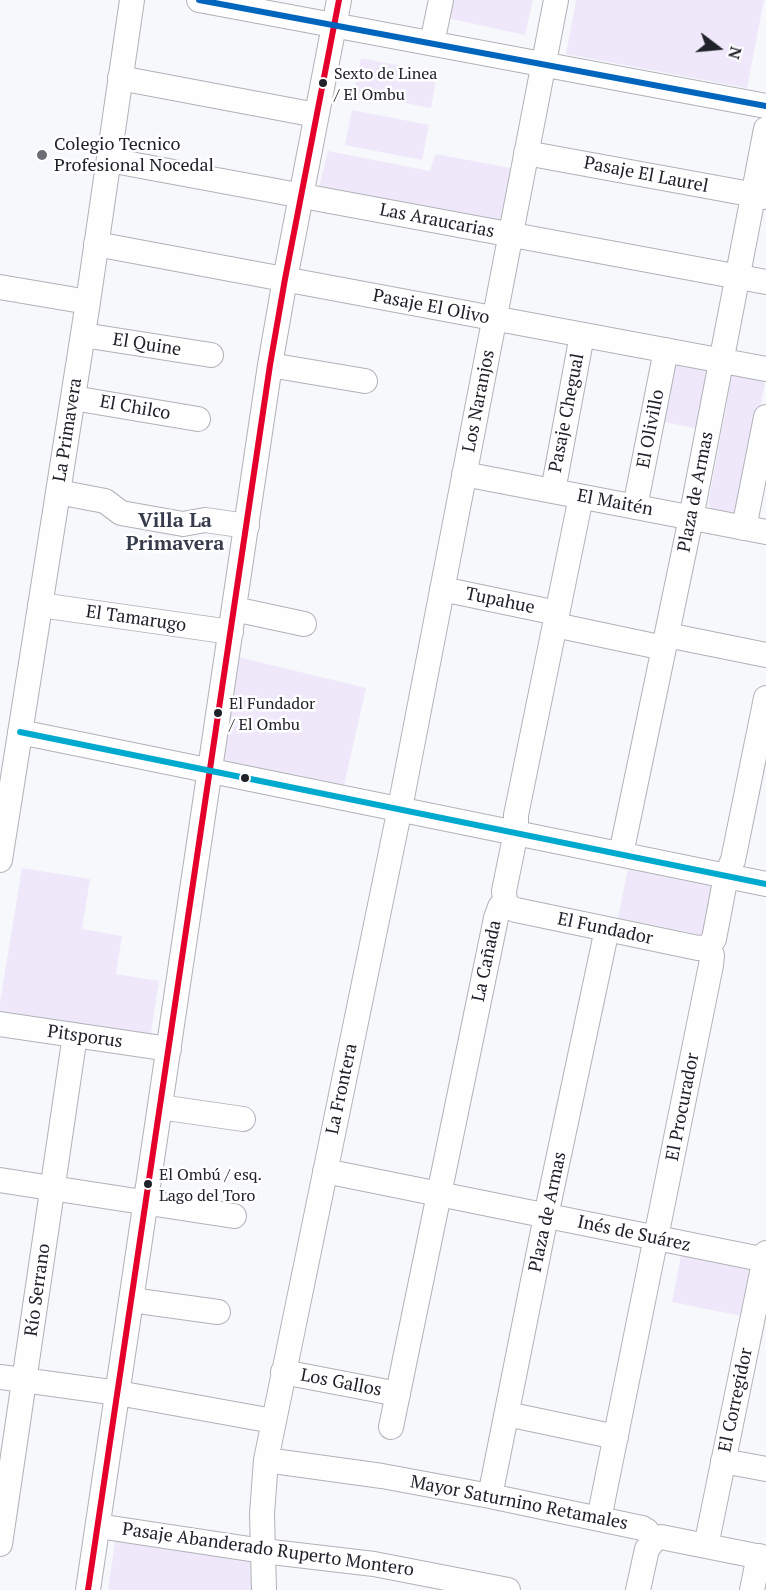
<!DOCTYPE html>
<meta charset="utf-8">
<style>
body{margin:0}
#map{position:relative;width:766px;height:1590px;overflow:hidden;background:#f6f8fc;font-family:"PT Serif",serif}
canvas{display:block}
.north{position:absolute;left:688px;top:18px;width:60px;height:60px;-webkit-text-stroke:4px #fff;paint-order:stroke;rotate:106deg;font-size:16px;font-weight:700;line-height:24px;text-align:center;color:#20222a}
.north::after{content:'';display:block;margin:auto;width:21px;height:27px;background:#20222a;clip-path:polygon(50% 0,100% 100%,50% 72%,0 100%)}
</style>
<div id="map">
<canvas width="766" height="1590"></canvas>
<div class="north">N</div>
</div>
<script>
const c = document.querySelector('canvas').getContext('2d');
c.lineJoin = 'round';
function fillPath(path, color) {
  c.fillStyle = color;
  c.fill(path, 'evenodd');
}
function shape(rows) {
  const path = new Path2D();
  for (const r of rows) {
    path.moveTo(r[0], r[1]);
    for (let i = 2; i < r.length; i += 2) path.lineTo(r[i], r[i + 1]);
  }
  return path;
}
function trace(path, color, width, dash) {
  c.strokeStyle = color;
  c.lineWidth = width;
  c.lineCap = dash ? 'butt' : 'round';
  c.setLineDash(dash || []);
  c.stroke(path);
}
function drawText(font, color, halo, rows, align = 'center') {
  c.font = font + ' "PT Serif",serif';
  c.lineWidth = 5;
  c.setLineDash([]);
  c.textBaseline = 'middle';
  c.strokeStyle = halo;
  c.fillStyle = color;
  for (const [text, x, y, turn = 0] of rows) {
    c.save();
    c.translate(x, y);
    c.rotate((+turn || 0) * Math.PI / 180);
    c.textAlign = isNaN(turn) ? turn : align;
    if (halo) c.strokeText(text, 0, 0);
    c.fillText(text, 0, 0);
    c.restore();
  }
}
fillPath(shape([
 [451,0,533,0,525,35,447,18],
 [576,0,764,0,747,88,566,54],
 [361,58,437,73,431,108,354,93],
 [352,110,429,125,422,160,345,145],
 [328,151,430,171,435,154,511,168,502,221,319,187],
 [673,358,704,364,709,372,698,429,660,421],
 [733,369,766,376,741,515,712,510,708,504],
 [234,656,366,688,343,790,218,764],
 [22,868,90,879,82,929,122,936,116,974,159,981,150,1039,0,1014,0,1002],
 [628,869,717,887,707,936,618,918],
 [681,1255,750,1270,741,1316,672,1302],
 [116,1535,256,1557,255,1590,108,1590]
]), '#efe8fa');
const minor = shape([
 [199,0,766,106],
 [432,43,441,0],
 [120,78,316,115],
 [526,153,766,197],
 [109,160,766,282],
 [96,244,766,369],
 [0,287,88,302],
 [83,335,211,355],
 [270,365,365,381],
 [73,398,198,419],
 [464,474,766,532],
 [553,491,582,335],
 [58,492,105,501,121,513,183,524,205,520,247,526],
 [635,507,666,350],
 [744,528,766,417],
 [442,589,557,613],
 [40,605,231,632],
 [234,609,304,624],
 [555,625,664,648],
 [667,635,766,655],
 [20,732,766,884],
 [621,854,691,518,766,129],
 [0,860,88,302,132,0],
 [505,902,504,891,516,832,516,815,581,497],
 [505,902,511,908,516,910,698,948,708,947],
 [708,947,714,939,726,876,733,860,766,698],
 [0,1024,169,1049],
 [160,1107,243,1119],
 [325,1171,766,1260],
 [0,1180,234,1216],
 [131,1300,218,1312],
 [283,1372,398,1394],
 [0,1377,118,1393,273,1421],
 [507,1414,616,1437],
 [391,1427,496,918,500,907,505,902],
 [266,1460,382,1476,490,1496,642,1528,647,1531,654,1540],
 [723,1461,766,1469],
 [490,1496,546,1216,607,929],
 [599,1519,711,965,712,955,708,947],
 [98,1526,263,1551,374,1564,508,1590],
 [654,1540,661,1537,766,1558],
 [0,1544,75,1035],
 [706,1546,766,1253],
 [88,1590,270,365,285,279,339,0],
 [264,1590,262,1514,266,1460,400,808,556,0],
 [638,1590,647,1549,654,1540],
 [752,1590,759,1556]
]);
trace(minor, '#b0b2b7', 26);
trace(minor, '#fefeff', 24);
trace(shape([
 [88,1590,270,365,285,279,339,0]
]), '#e4002b', 6);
trace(shape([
 [20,732,766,884]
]), '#00a9ce', 6);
trace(shape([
 [199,0,766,106]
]), '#0065bd', 6);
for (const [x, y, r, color] of [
 [323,83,5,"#20222a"],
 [42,155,6,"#6b6d74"],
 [218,713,5,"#20222a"],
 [245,778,5,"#20222a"],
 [148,1184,5,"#20222a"]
]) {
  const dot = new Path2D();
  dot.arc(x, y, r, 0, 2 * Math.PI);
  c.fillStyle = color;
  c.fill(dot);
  trace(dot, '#fff', 2);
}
drawText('16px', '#20222a', '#fff', [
 ["Sexto de Linea",334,74],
 ["/ El Ombu",334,95],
 ["El Fundador",229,704],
 ["/ El Ombu",229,725],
 ["El Ombú / esq.",159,1175],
 ["Lago del Toro",159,1196]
], 'left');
drawText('18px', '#20222a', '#fff', [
 ["Colegio Tecnico",54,145],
 ["Profesional Nocedal",54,166]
], 'left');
drawText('18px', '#20222a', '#fff', [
 ["Pasaje El Laurel",646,175,11],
 ["Las Araucarias",437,221,11],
 ["Pasaje El Olivo",431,307,11],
 ["El Quine",147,345,9],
 ["Los Naranjos",479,401,-79],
 ["El Chilco",135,408,10],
 ["Pasaje Chegual",567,413,-79],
 ["El Olivillo",651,429,-79],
 ["La Primavera",68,430,-81],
 ["Plaza de Armas",696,492,-79],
 ["El Maitén",615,503,11],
 ["Tupahue",500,601,12],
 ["El Tamarugo",136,619,8],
 ["El Fundador",605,929,12],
 ["La Cañada",487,961,-78],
 ["Pitsporus",85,1037,8],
 ["La Frontera",342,1089,-78],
 ["El Procurador",683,1107,-79],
 ["Plaza de Armas",548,1212,-78],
 ["Inés de Suárez",634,1234,12],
 ["Río Serrano",38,1290,-82],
 ["Los Gallos",341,1383,11],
 ["El Corregidor",736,1400,-78],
 ["Mayor Saturnino Retamales",519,1503,11],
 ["Pasaje Abanderado Ruperto Montero",268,1550,8]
]);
drawText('bold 20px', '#363c4c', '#fff', [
 ["Villa La",175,521],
 ["Primavera",175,544]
]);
</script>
